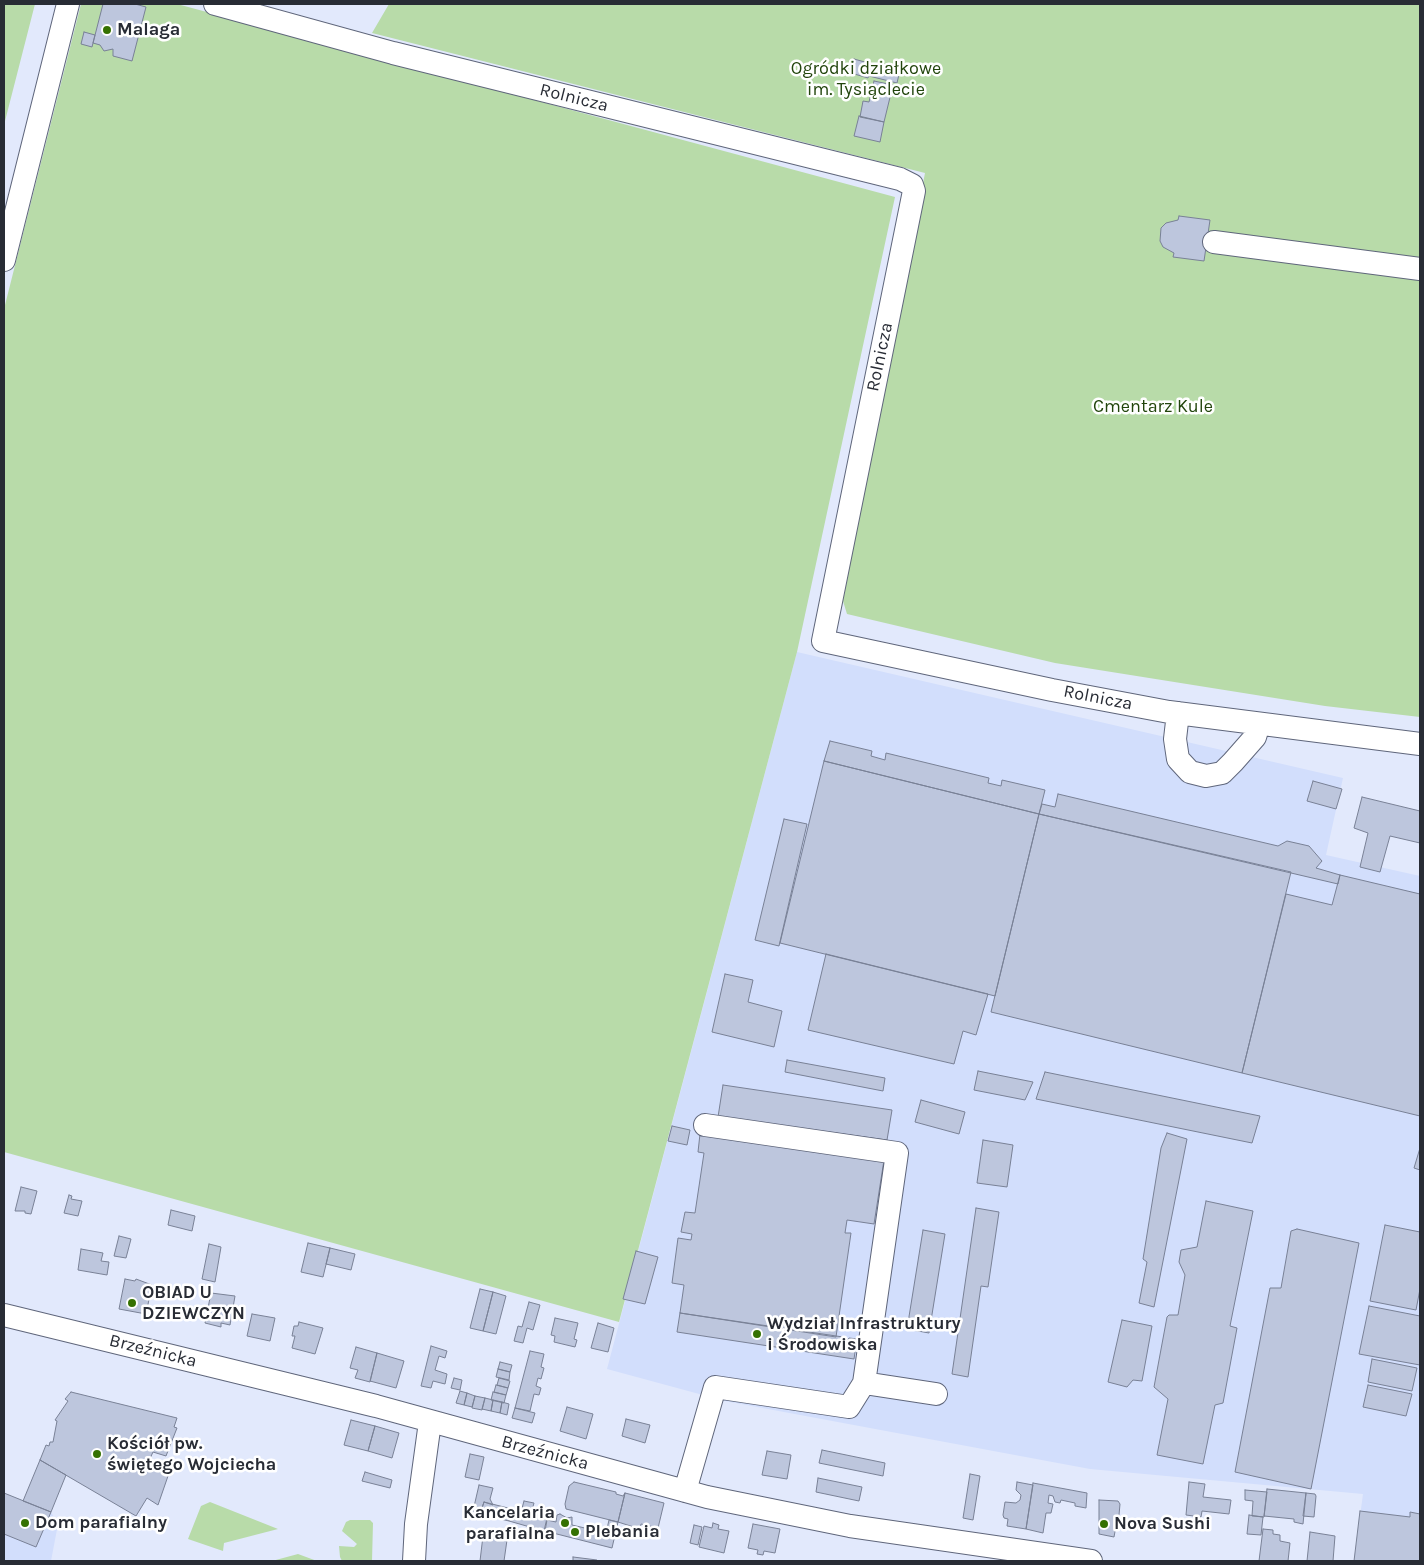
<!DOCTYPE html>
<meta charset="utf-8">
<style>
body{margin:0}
#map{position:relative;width:1424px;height:1565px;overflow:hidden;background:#e2e9fc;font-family:Karla,sans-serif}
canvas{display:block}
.frame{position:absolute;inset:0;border:5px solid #282c35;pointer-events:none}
</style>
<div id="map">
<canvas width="1424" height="1565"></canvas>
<div class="frame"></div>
</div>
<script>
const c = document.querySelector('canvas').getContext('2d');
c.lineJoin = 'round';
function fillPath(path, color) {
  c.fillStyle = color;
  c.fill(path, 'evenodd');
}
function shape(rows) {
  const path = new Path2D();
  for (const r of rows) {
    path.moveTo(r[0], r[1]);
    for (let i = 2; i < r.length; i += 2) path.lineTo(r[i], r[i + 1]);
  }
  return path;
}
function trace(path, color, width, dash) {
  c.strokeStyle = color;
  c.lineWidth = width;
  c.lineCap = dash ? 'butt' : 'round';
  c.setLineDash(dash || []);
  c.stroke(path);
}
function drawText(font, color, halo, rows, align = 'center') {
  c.font = font + ' Karla,sans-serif';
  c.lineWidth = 5;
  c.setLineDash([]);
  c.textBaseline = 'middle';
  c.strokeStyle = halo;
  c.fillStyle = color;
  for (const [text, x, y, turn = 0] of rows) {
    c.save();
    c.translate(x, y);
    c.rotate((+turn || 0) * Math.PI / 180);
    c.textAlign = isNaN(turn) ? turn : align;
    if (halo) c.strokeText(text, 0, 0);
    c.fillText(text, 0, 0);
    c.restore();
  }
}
fillPath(shape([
 [797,652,1343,778,1326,855,1420,876,1420,1561,1354,1561,1363,1494,1090,1469,725,1401,607,1369],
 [4,1493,51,1512,58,1524,51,1561,4,1561]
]), '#d2defc');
fillPath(shape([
 [4,4,35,4,4,125],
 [81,4,177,4,895,197,797,652,619,1322,4,1152,4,309],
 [389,4,1420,4,1420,717,1325,706,1055,663,847,614,843,601,925,173,372,33],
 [210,1502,278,1529,224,1543,223,1551,188,1539,201,1506],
 [350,1520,370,1520,373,1523,372,1561,342,1561,340,1557,339,1546,354,1547,357,1544,342,1531,346,1522],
 [298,1554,317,1561,272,1561]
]), '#b8dba9');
const building = shape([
 [103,4,135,4,146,7,132,61,113,56,113,49,104,51,100,45,93,43,103,4],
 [84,32,95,35,92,47,81,44,84,32],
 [854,59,872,64,868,78,851,73,854,59],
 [872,64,900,70,897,83,869,76,872,64],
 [874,81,893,85,884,122,860,117,863,101,869,102,874,81],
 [859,116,884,122,880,142,854,136,859,116],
 [1179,216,1210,220,1204,261,1173,257,1174,253,1163,247,1160,241,1161,228,1166,223,1178,220,1179,216],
 [830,741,872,751,871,756,885,760,886,753,989,778,988,783,1001,786,1002,780,1045,790,1039,814,824,761,830,741],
 [824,761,1039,814,995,996,780,943,824,761],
 [1313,781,1342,789,1336,809,1307,801,1313,781],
 [1058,794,1278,846,1287,841,1309,846,1322,861,1316,868,1340,875,1338,884,1039,814,1042,804,1055,807,1058,794],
 [1362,797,1420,811,1420,843,1390,836,1380,872,1360,867,1368,833,1354,828,1362,797],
 [1039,814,1291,872,1242,1073,991,1012,1039,814],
 [784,819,807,824,779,946,755,940,784,819],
 [1340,875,1420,894,1420,1116,1242,1073,1286,894,1332,905,1340,875],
 [826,954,988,994,976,1035,963,1031,954,1064,808,1030,826,954],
 [725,974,753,980,748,1002,782,1011,774,1047,712,1032,725,974],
 [787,1060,885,1078,883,1091,785,1072,787,1060],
 [978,1071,1033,1082,1025,1100,974,1090,978,1071],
 [1045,1072,1260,1116,1252,1143,1036,1099,1045,1072],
 [723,1085,892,1110,887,1140,718,1117,723,1085],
 [921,1100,965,1112,959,1134,915,1122,921,1100],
 [672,1126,690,1130,687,1145,668,1141,672,1126],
 [1167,1133,1187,1139,1154,1307,1139,1303,1147,1262,1143,1259,1161,1148,1167,1133],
 [700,1134,884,1160,874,1224,847,1220,845,1233,851,1233,836,1337,680,1313,684,1285,672,1283,678,1238,691,1240,692,1234,681,1232,685,1212,695,1213,704,1153,698,1152,700,1134],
 [983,1140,1013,1145,1007,1187,977,1183,983,1140],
 [1420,1148,1420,1170,1414,1168,1420,1148],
 [21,1187,37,1191,31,1214,25,1213,25,1211,15,1211,21,1187],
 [69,1195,72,1196,71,1199,82,1201,78,1216,64,1213,69,1195],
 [1206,1201,1253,1211,1230,1326,1237,1328,1223,1403,1215,1405,1203,1464,1157,1455,1168,1399,1154,1387,1167,1317,1169,1315,1178,1315,1185,1275,1179,1262,1181,1250,1197,1247,1206,1201],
 [976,1208,999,1212,988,1287,981,1286,968,1377,952,1374,976,1208],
 [171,1210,195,1216,192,1231,168,1225,171,1210],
 [1385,1225,1420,1232,1420,1289,1416,1310,1370,1301,1385,1225],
 [1297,1229,1359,1243,1311,1489,1235,1472,1270,1288,1281,1288,1291,1231,1297,1229],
 [923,1230,945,1234,929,1333,907,1329,923,1230],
 [119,1236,131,1239,126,1258,114,1256,119,1236],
 [308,1243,330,1248,323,1277,301,1272,308,1243],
 [209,1244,221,1247,215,1282,202,1279,209,1244],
 [330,1248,355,1254,351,1270,326,1264,330,1248],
 [81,1249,103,1253,101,1261,109,1262,107,1275,78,1270,81,1249],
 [636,1251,658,1257,645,1304,623,1299,636,1251],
 [125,1279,135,1281,136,1279,152,1285,146,1314,119,1309,125,1279],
 [480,1289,493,1292,483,1331,470,1328,480,1289],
 [493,1292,506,1296,496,1334,483,1331,493,1292],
 [211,1293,235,1296,230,1325,221,1323,221,1327,205,1323,211,1293],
 [529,1302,540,1305,533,1330,527,1328,523,1343,514,1341,518,1326,522,1327,529,1302],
 [1369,1306,1420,1316,1420,1365,1359,1354,1369,1306],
 [680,1313,843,1337,848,1340,849,1338,857,1339,854,1359,677,1332,680,1313],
 [252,1314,275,1318,270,1341,247,1336,252,1314],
 [555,1318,578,1323,574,1339,577,1340,575,1347,554,1342,555,1336,551,1335,555,1318],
 [1122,1320,1152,1326,1142,1381,1133,1380,1127,1387,1108,1382,1122,1320],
 [299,1322,323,1328,315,1354,292,1348,295,1336,292,1336,294,1326,298,1326,299,1322],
 [598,1323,614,1328,608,1352,591,1348,598,1323],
 [431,1346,447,1351,445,1358,439,1356,435,1370,447,1374,445,1384,433,1381,431,1388,421,1386,431,1346],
 [356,1347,377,1353,370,1382,355,1378,358,1370,350,1368,356,1347],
 [530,1351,544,1354,541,1367,544,1368,541,1379,538,1378,536,1386,541,1388,539,1395,534,1394,530,1411,515,1408,530,1351],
 [377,1353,404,1361,396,1388,370,1381,377,1353],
 [1372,1359,1417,1368,1412,1391,1368,1382,1372,1359],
 [500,1362,512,1365,510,1372,498,1369,500,1362],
 [498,1369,510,1372,509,1380,496,1377,498,1369],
 [454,1378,462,1380,460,1390,451,1388,454,1378],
 [499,1378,510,1381,508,1388,497,1385,499,1378],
 [496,1385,508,1388,506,1395,494,1392,496,1385],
 [1368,1385,1412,1394,1406,1416,1363,1407,1368,1385],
 [460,1391,467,1393,464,1405,456,1403,460,1391],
 [71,1392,177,1418,174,1427,177,1428,166,1456,153,1452,147,1465,168,1476,158,1505,147,1498,136,1516,40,1460,46,1445,49,1446,50,1442,53,1442,57,1421,55,1420,68,1401,65,1399,71,1392],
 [493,1392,506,1395,504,1403,491,1400,493,1392],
 [467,1393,475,1396,472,1407,464,1405,467,1393],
 [475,1396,485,1398,482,1410,472,1408,475,1396],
 [485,1398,493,1400,491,1411,482,1409,485,1398],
 [493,1400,502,1402,500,1413,491,1411,493,1400],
 [502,1402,509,1404,507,1415,500,1413,502,1402],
 [567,1407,593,1414,586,1439,560,1431,567,1407],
 [515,1408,535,1413,532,1423,512,1418,515,1408],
 [626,1419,650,1425,645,1443,622,1436,626,1419],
 [351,1420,375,1426,368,1451,344,1445,351,1420],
 [375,1426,399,1433,392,1458,368,1451,375,1426],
 [822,1450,885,1463,883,1476,819,1463,822,1450],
 [767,1451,791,1455,787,1479,762,1475,767,1451],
 [470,1454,484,1457,479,1480,465,1477,470,1454],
 [40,1460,66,1475,51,1512,23,1501,40,1460],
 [365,1472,392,1480,390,1488,362,1481,365,1472],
 [970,1474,980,1476,973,1520,963,1518,970,1474],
 [818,1478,862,1487,859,1501,816,1492,818,1478],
 [574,1482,616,1492,616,1494,623,1496,625,1493,618,1522,566,1509,565,1504,569,1486,574,1482],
 [1017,1482,1033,1485,1026,1529,1007,1526,1008,1519,1004,1518,1003,1515,1005,1502,1016,1503,1020,1500,1021,1495,1016,1490,1017,1482],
 [1189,1482,1205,1484,1203,1497,1231,1500,1229,1514,1202,1511,1201,1517,1186,1515,1189,1482],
 [1033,1483,1087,1493,1086,1508,1075,1506,1075,1503,1061,1500,1060,1503,1055,1502,1053,1496,1049,1495,1048,1503,1053,1504,1051,1513,1046,1513,1043,1533,1026,1529,1033,1483],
 [479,1485,493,1488,490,1499,493,1505,484,1502,480,1514,473,1511,479,1485],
 [1267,1489,1306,1493,1303,1524,1294,1522,1294,1519,1264,1516,1267,1489],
 [1245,1490,1267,1492,1264,1517,1252,1516,1253,1501,1245,1500,1245,1490],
 [4,1493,51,1512,36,1547,4,1534,4,1493],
 [625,1493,664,1503,658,1528,641,1524,640,1529,618,1522,625,1493],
 [1306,1493,1315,1494,1316,1496,1314,1517,1303,1516,1306,1493],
 [1099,1500,1118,1501,1120,1504,1118,1526,1116,1526,1114,1537,1099,1534,1099,1500],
 [524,1501,534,1503,532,1510,540,1512,539,1516,547,1518,544,1531,509,1521,512,1509,521,1512,524,1501],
 [484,1502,512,1509,509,1521,480,1514,484,1502],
 [1360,1511,1410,1517,1410,1512,1420,1514,1420,1561,1354,1561,1360,1511],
 [560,1514,567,1518,572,1517,572,1525,606,1533,609,1520,618,1522,612,1548,545,1531,547,1520,556,1522,557,1515,560,1514],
 [1249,1515,1263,1517,1261,1535,1247,1534,1249,1515],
 [713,1523,719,1525,718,1529,729,1531,724,1553,699,1547,704,1526,712,1528,713,1523],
 [753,1524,780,1529,775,1553,764,1551,763,1555,757,1554,758,1550,748,1548,753,1524],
 [694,1525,702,1527,698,1545,690,1543,694,1525],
 [1263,1529,1273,1530,1273,1534,1280,1535,1280,1541,1290,1543,1288,1561,1259,1561,1263,1529],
 [1310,1532,1335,1536,1333,1561,1307,1561,1310,1532],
 [483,1536,507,1540,504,1561,480,1561,483,1536],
 [573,1557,597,1560,597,1561,573,1561,573,1557]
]);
fillPath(building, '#bdc6dd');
trace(building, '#798196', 1);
const minor = shape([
 [215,4,393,53,900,179,912,185,914,191,823,641,1052,690,1169,712,1420,744],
 [1214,242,1420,269],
 [4,260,68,4],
 [1178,713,1175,739,1178,759,1190,772,1206,776,1222,773,1233,762,1255,737,1259,724],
 [705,1125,897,1153,864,1383],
 [4,1315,376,1406,707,1497,850,1526,1091,1561],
 [685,1491,715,1387,849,1407,864,1383,936,1394],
 [414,1561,416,1524,430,1422]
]);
trace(minor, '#5f667b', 24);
trace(minor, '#fff', 22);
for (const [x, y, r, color] of [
 [107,30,5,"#357102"],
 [132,1303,5,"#357102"],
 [757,1334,5,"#357102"],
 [97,1454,5,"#357102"],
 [25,1523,5,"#357102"],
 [565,1523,5,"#357102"],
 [1104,1524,5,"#357102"],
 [575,1532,5,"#357102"]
]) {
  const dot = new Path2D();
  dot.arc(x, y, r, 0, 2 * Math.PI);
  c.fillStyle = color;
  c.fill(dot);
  trace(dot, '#fff', 2);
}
drawText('bold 18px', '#282c35', '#fff', [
 ["Malaga",117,30],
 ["OBIAD U",142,1293],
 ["DZIEWCZYN",142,1314],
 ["Wydział Infrastruktury",767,1324],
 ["i Środowiska",767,1345],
 ["Kościół pw.",107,1444],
 ["świętego Wojciecha",107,1465],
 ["Kancelaria",555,1513,"right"],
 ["parafialna",555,1534,"right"],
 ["Dom parafialny",35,1523],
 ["Nova Sushi",1114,1524],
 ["Plebania",585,1532]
], 'left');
drawText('18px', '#22450c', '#fff', [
 ["Ogródki działkowe",866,69],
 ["im. Tysiąclecie",866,90],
 ["Cmentarz Kule",1153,407]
]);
drawText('18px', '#282c35', '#fff', [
 ["Rolnicza",574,98,14],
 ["Rolnicza",880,357,-78],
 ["Rolnicza",1098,698,11],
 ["Brzeźnicka",153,1351,14],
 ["Brzeźnicka",545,1453,15]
]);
</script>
